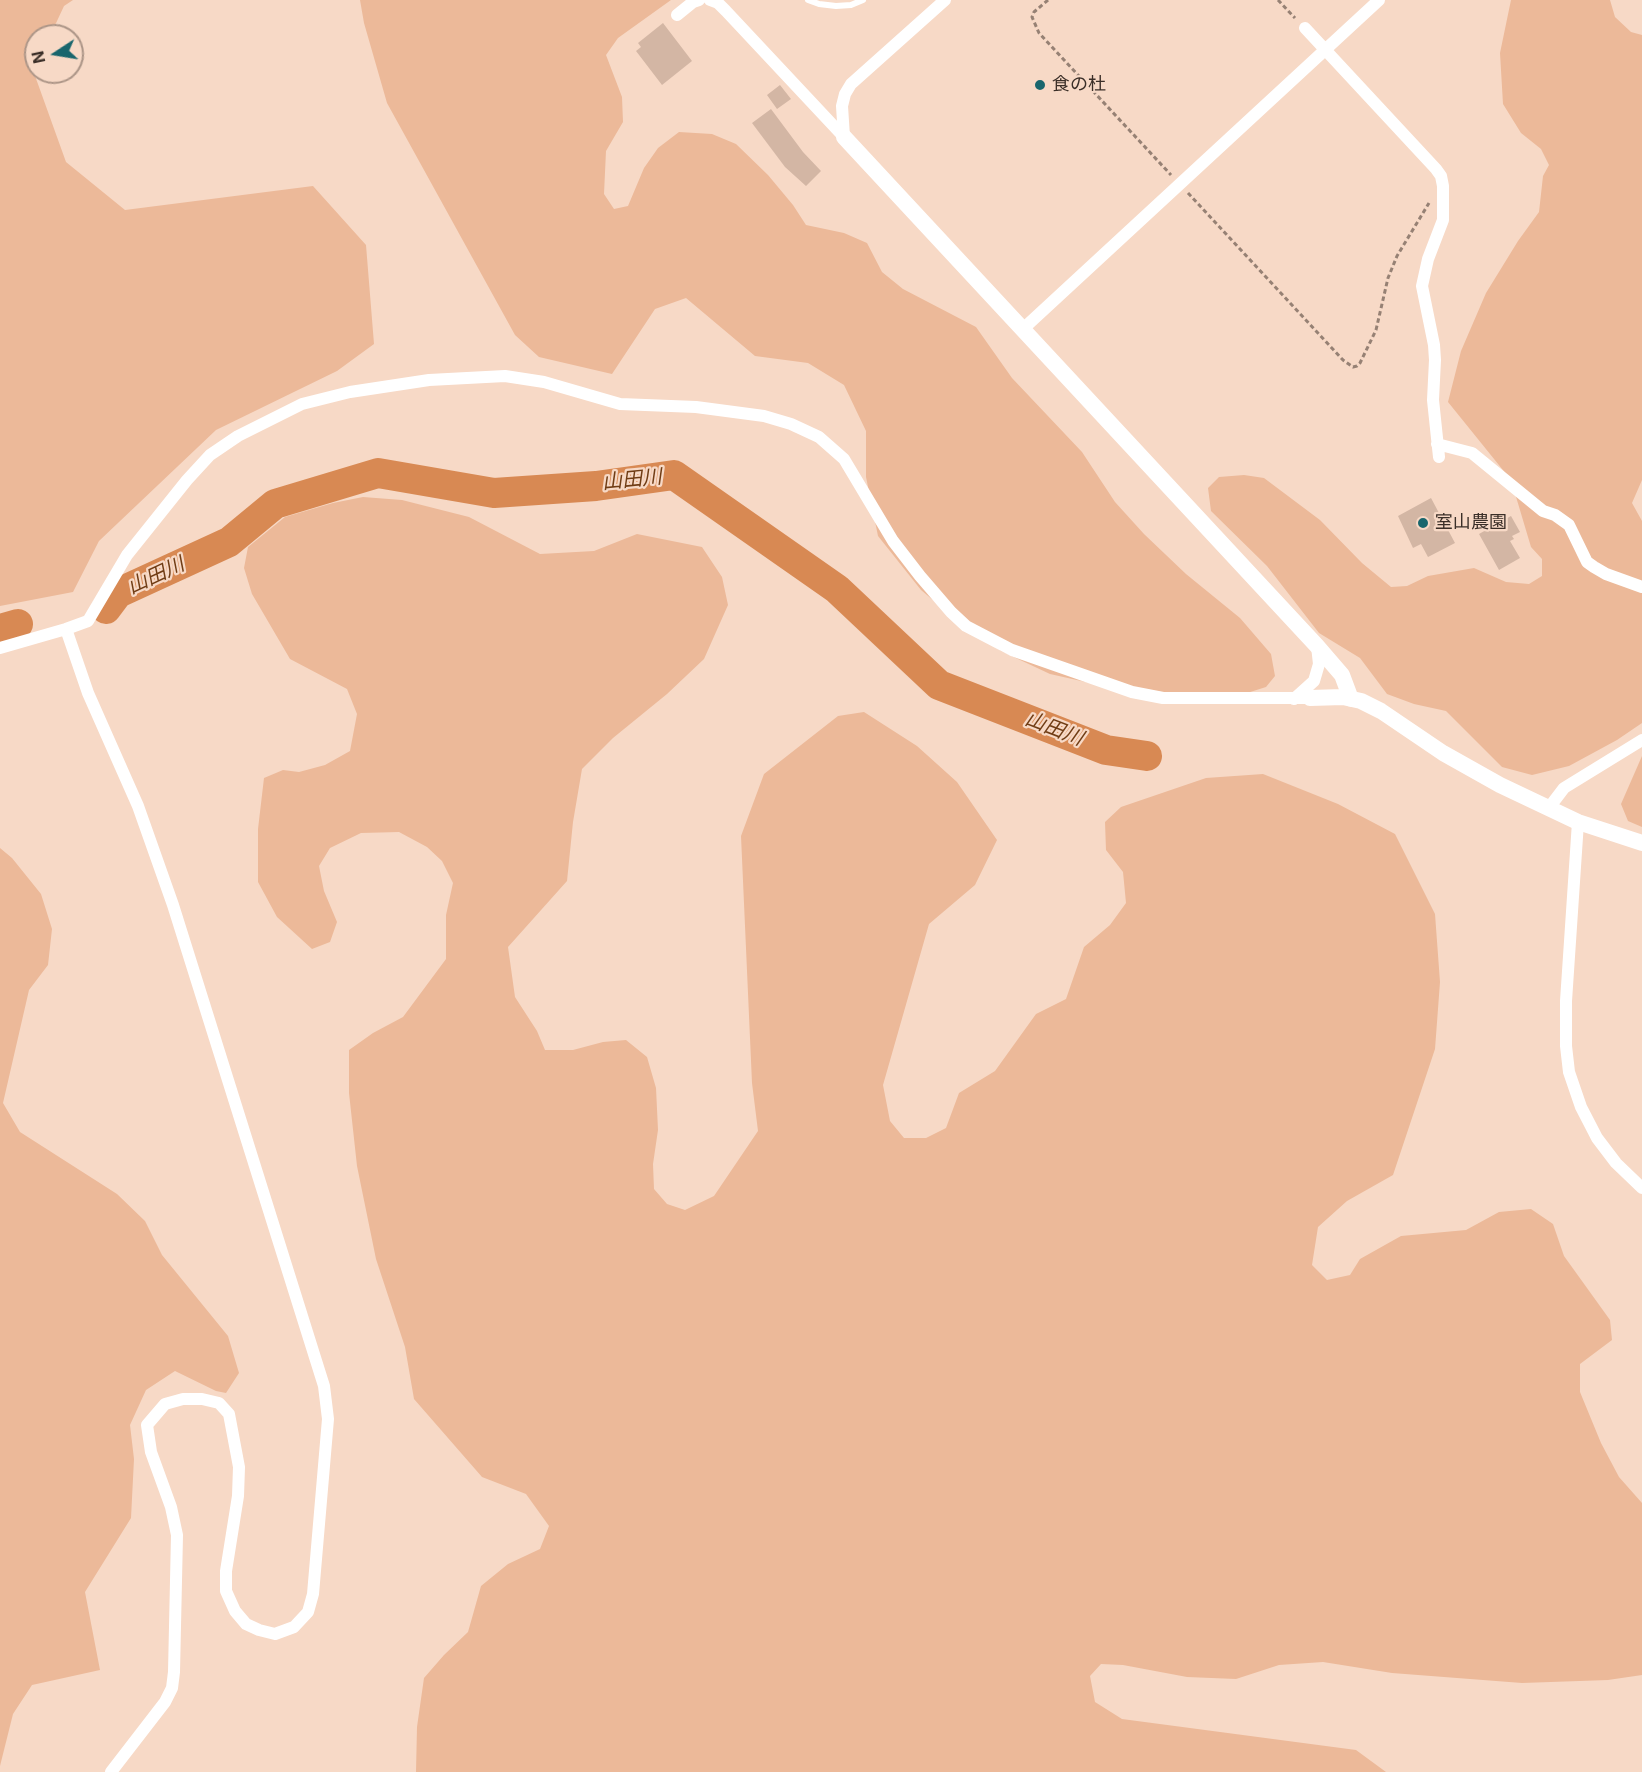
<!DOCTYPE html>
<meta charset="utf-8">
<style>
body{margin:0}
#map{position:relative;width:1642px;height:1772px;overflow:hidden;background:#f7d9c6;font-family:Inter,sans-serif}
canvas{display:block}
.north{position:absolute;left:24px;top:24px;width:60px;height:60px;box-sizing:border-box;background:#f7d9c6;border:2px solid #ac9587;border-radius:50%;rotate:258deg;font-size:16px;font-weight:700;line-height:24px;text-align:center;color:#3b2f28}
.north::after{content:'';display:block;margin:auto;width:21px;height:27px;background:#19666d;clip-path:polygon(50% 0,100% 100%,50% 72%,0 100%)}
</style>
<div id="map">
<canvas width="1642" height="1772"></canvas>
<div class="north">N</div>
</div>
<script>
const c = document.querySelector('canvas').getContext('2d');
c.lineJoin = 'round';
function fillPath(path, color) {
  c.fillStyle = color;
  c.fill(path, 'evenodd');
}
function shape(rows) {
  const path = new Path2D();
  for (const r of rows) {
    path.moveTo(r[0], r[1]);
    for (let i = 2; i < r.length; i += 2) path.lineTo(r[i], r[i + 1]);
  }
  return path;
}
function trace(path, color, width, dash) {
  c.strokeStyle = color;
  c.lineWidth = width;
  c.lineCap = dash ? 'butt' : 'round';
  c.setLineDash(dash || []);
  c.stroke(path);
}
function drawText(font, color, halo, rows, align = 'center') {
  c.font = font + ' Inter,"Noto Sans JP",sans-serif';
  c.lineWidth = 4.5;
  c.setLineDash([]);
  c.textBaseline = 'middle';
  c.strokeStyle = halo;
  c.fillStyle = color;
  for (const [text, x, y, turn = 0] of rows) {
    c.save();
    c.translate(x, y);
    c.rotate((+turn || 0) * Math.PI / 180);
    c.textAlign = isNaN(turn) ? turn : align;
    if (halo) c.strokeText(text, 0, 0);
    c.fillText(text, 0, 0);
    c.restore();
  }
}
fillPath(shape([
 [0,0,73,0,64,6,50,36,36,36,36,68,34,73,66,162,125,210,313,186,366,245,374,344,337,371,216,430,99,541,73,592,0,606],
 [360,0,671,0,618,38,606,55,622,97,623,122,606,151,604,194,614,209,628,206,644,168,658,148,679,132,712,134,736,144,768,175,793,205,806,225,844,233,867,243,882,272,903,289,976,327,1012,378,1082,452,1115,502,1144,534,1186,574,1240,618,1271,654,1275,676,1266,687,1247,693,1162,692,1108,687,1050,674,1001,651,953,617,921,590,878,536,866,477,866,431,844,385,808,363,755,356,686,298,655,309,612,374,539,357,515,335,387,103,364,23],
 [1511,0,1610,0,1615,17,1631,32,1642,35,1642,480,1632,503,1642,521,1642,723,1617,740,1569,766,1532,775,1502,767,1446,711,1414,704,1387,694,1360,658,1319,633,1267,566,1211,511,1208,488,1219,477,1244,475,1264,478,1320,520,1362,563,1391,587,1407,586,1428,576,1474,568,1506,582,1529,584,1542,576,1542,559,1531,547,1511,480,1448,402,1461,351,1486,293,1518,241,1539,212,1543,176,1549,165,1541,149,1521,133,1503,104,1500,53],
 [363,497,402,500,469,517,540,554,594,551,637,534,702,547,722,577,728,605,704,659,667,694,613,738,582,769,573,822,567,881,508,947,515,997,537,1031,545,1050,573,1050,603,1042,626,1040,647,1057,656,1088,658,1130,653,1164,654,1189,667,1204,685,1210,714,1196,758,1131,752,1083,741,836,764,774,838,716,864,712,917,746,957,782,997,840,975,885,929,924,883,1085,890,1121,904,1138,926,1138,946,1128,959,1093,995,1071,1036,1014,1066,999,1084,947,1110,925,1126,903,1123,872,1106,850,1105,822,1121,807,1206,778,1263,774,1338,804,1395,834,1435,914,1440,982,1435,1049,1393,1175,1347,1201,1318,1227,1312,1265,1327,1280,1350,1275,1360,1259,1401,1236,1466,1230,1499,1212,1531,1209,1553,1224,1564,1256,1610,1320,1612,1340,1580,1364,1580,1392,1601,1443,1619,1477,1642,1503,1642,1675,1608,1680,1522,1683,1392,1673,1323,1662,1279,1665,1236,1679,1187,1677,1123,1665,1101,1664,1090,1676,1095,1702,1122,1719,1356,1750,1386,1772,416,1772,417,1727,424,1678,444,1655,468,1632,481,1586,508,1564,540,1549,549,1526,526,1494,482,1477,414,1399,405,1347,376,1259,357,1166,349,1093,349,1050,373,1033,403,1017,446,959,446,915,453,883,442,861,427,847,399,832,361,833,330,848,319,866,324,891,337,922,330,942,312,949,277,917,258,882,258,829,264,778,283,770,299,772,325,765,350,751,357,714,347,689,290,659,252,594,244,568,248,547,285,517,333,503],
 [1642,756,1642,827,1628,821,1621,804],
 [0,848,12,858,41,894,52,929,48,965,29,990,3,1103,20,1132,117,1194,145,1221,162,1255,228,1336,239,1373,226,1393,216,1391,175,1371,146,1390,130,1425,134,1459,131,1518,85,1592,100,1670,32,1685,13,1714,0,1766]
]), '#ecb999');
trace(shape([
 [106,609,118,593,229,542,275,504,378,473,494,493,596,486,674,475,837,589,939,685,1106,750,1147,756],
 [0,629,18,624]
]), '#d88953', 30);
fillPath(shape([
 [663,23,692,61,662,85,636,51,641,47,638,43],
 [780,85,791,99,777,109,767,95],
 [771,109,803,152,821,171,806,186,785,167,752,123],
 [1431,498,1455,543,1428,557,1421,544,1413,548,1398,516],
 [1511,516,1520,532,1512,536,1514,539,1510,541,1520,558,1499,570,1479,534]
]), '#d3b6a4');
trace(shape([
 [1048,0,1034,12,1032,17,1039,33,1171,175],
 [1278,0,1295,18],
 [1188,193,1343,360,1353,367,1357,366,1360,363,1376,330,1388,278,1397,256,1429,203]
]), '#968174', 3, [4.5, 3]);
trace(shape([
 [808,0,819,4,836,6,851,5,863,0]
]), '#fff', 6);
trace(shape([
 [710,0,718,3,726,11,844,137],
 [677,15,693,2,699,0],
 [1305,28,1436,169,1441,176,1443,186,1443,220,1428,259,1422,286,1434,345,1435,360,1433,400,1439,457],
 [844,137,842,106,845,94,851,84,945,0],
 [1024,328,1379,0],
 [1437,444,1472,453,1543,511,1555,515,1569,525,1587,562,1594,567,1606,574,1642,587],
 [66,629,88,693,138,806,173,905,324,1386,328,1419,313,1594,308,1612,294,1627,275,1634,259,1630,246,1624,235,1611,226,1591,226,1571,238,1496,239,1467,229,1414,219,1403,202,1399,183,1399,165,1404,147,1425,151,1452,171,1507,177,1535,174,1672,172,1688,165,1702,111,1772],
 [0,648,66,629,88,621,127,555,187,480,210,455,238,436,302,404,350,392,429,380,505,376,544,382,620,404,696,407,764,416,791,424,819,437,844,459,893,541,920,576,951,612,966,626,1012,650,1132,692,1163,698,1310,698],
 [1294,699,1314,681,1319,664,1317,646],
 [1548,809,1564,788,1642,740],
 [1578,822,1566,1001,1566,1046,1569,1072,1581,1107,1597,1138,1616,1163,1642,1188]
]), '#fff', 12);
trace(shape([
 [844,137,1317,646,1342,675,1351,699],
 [1310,698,1343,697,1361,701,1381,711,1443,753,1500,785,1578,822,1642,843]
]), '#fff', 16);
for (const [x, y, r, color] of [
 [1040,85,6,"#19666d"],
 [1423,523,6,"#19666d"]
]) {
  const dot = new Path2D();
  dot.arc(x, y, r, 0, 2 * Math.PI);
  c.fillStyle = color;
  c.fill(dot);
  trace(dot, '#f7d9c6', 2);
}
drawText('18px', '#3b2f28', '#f7d9c6', [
 ["食の杜",1052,85],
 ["室山農園",1435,523]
], 'left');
drawText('italic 20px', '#713d15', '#f7d9c6', [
 ["山田川",632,480,-6],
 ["山田川",156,576,-25],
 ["山田川",1054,729,21]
]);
</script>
